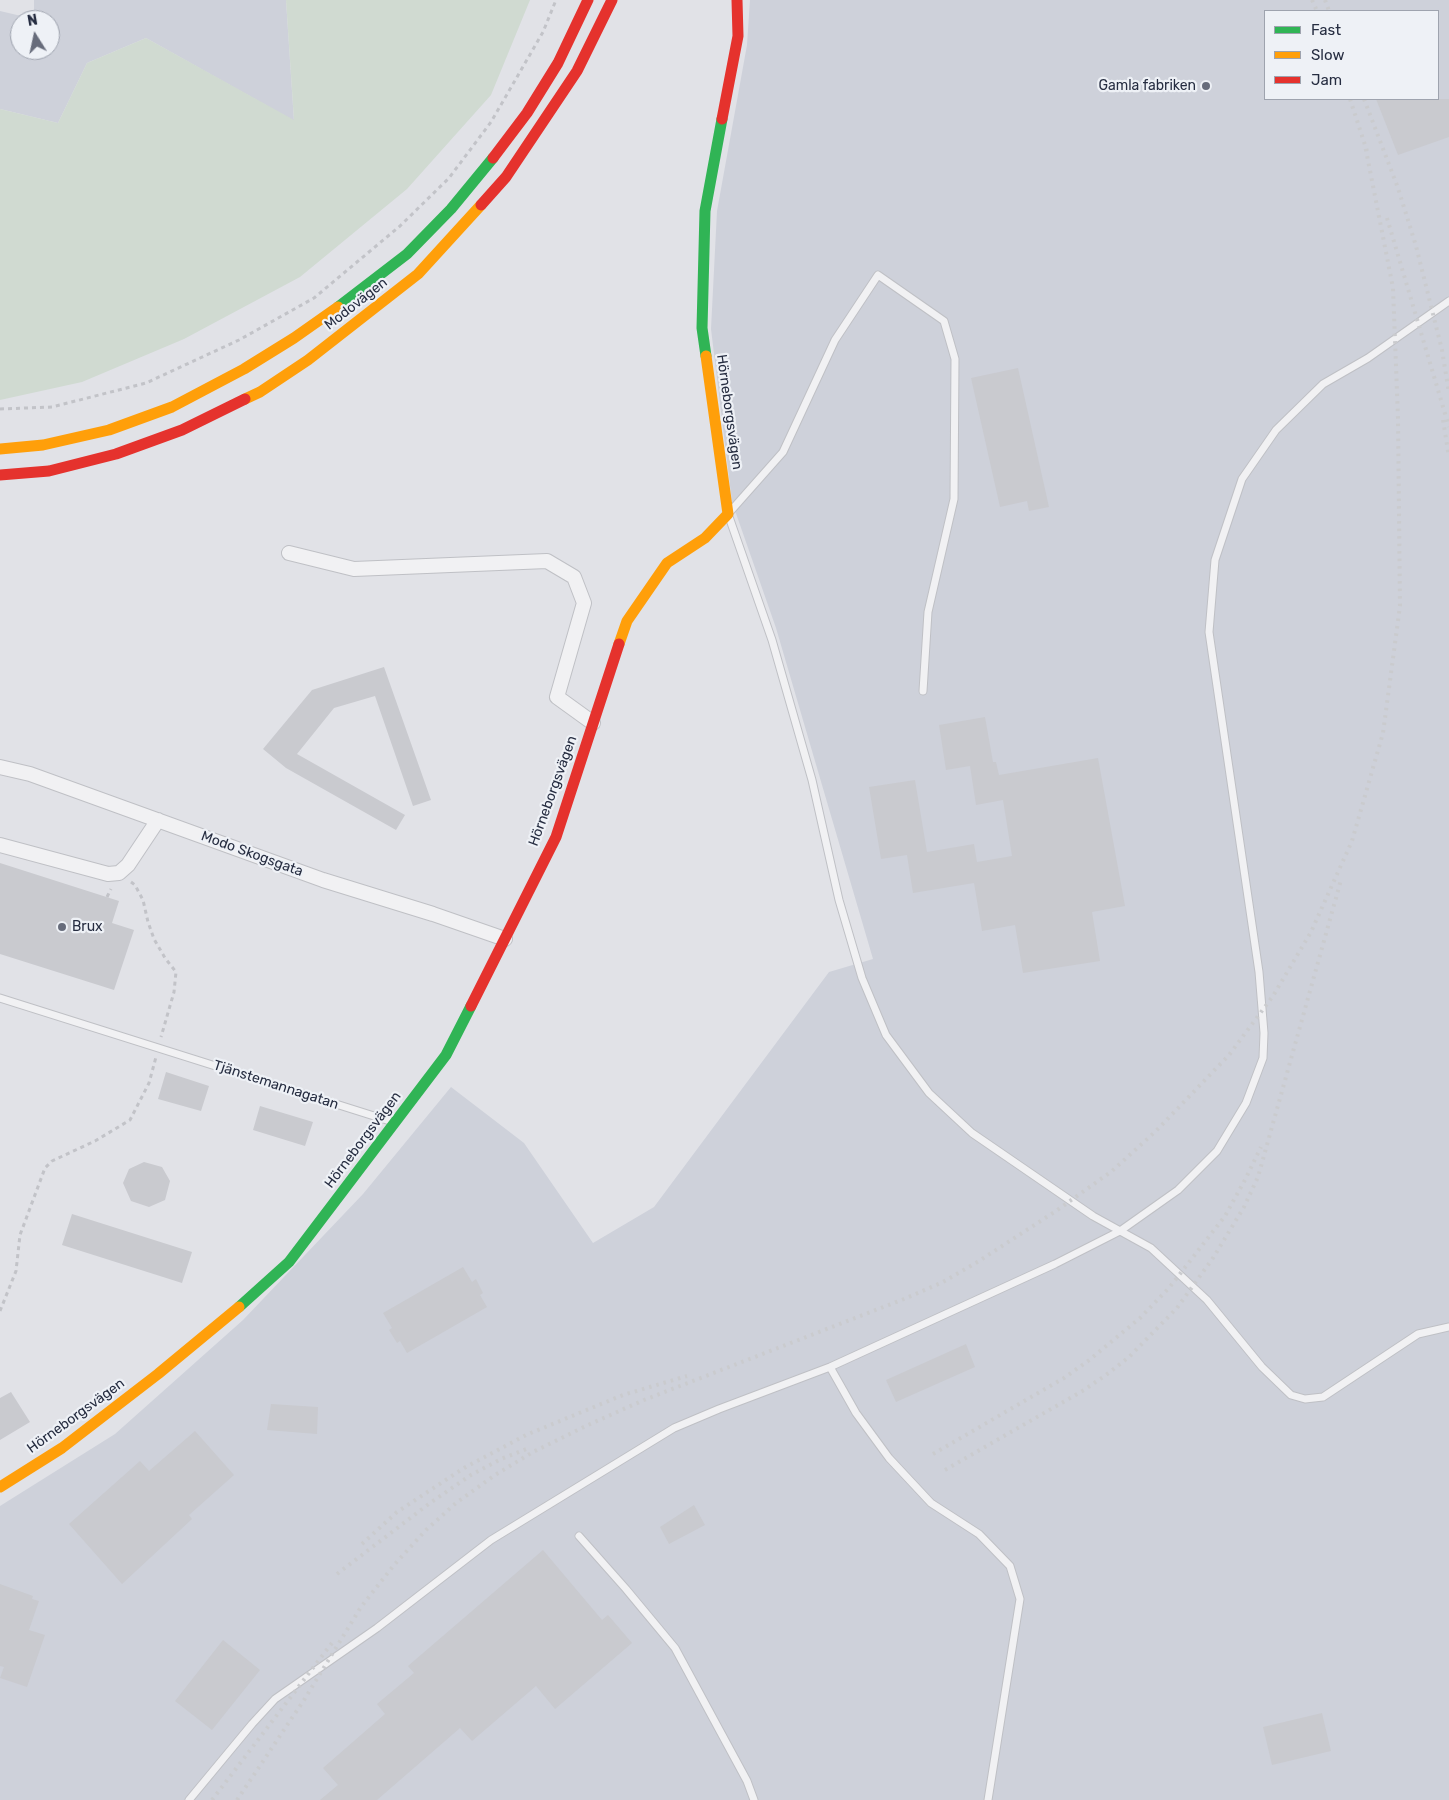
<!DOCTYPE html>
<meta charset="utf-8">
<style>
body{margin:0}
#map{position:relative;width:1449px;height:1800px;overflow:hidden;background:#e1e2e7;font-family:Rubik,sans-serif}
canvas{display:block}
.legend{position:absolute;left:1264px;top:10px;width:175px;height:90px;box-sizing:border-box;background:#eef1f6;border:1px solid #9ea3ae;margin:0;padding:6px 9px;list-style:none;font-size:15px;color:#262d41}
.legend li{display:flex;align-items:center;gap:10px;height:25px}
.legend b{width:25px;border:1px solid #9ea3ae}
.north{position:absolute;left:10px;top:10px;width:50px;height:50px;box-sizing:border-box;background:#eef1f6;border:1px solid #9ea3ae;border-radius:50%;rotate:350deg;font-size:14px;font-weight:700;line-height:20px;text-align:center;color:#262d41}
.north::after{content:'';display:block;margin:auto;width:18px;height:22px;background:#676c7b;clip-path:polygon(50% 0,100% 100%,50% 72%,0 100%)}
</style>
<div id="map">
<canvas width="1449" height="1800"></canvas>
<ul class="legend">
<li><b style="height:6px;background:#30b455"></b>Fast</li>
<li><b style="height:6px;background:#ff9f0a"></b>Slow</li>
<li><b style="height:6px;background:#e5322d"></b>Jam</li>
</ul>
<div class="north">N</div>
</div>
<script>
const c = document.querySelector('canvas').getContext('2d');
c.lineJoin = 'round';
function fillPath(path, color) {
  c.fillStyle = color;
  c.fill(path, 'evenodd');
}
function shape(rows) {
  const path = new Path2D();
  for (const r of rows) {
    path.moveTo(r[0], r[1]);
    for (let i = 2; i < r.length; i += 2) path.lineTo(r[i], r[i + 1]);
  }
  return path;
}
function trace(path, color, width, dash) {
  c.strokeStyle = color;
  c.lineWidth = width;
  c.lineCap = dash ? 'butt' : 'round';
  c.setLineDash(dash || []);
  c.stroke(path);
}
function drawText(font, color, halo, rows, align = 'center') {
  c.font = font + ' Rubik,sans-serif';
  c.lineWidth = 4.5;
  c.setLineDash([]);
  c.textBaseline = 'middle';
  c.strokeStyle = halo;
  c.fillStyle = color;
  for (const [text, x, y, turn = 0] of rows) {
    c.save();
    c.translate(x, y);
    c.rotate((+turn || 0) * Math.PI / 180);
    c.textAlign = isNaN(turn) ? turn : align;
    if (halo) c.strokeText(text, 0, 0);
    c.fillText(text, 0, 0);
    c.restore();
  }
}
fillPath(shape([
 [34,0,286,0,294,121,146,38,87,63,58,123,0,109,0,11,34,19],
 [20,20,50,20,50,50,20,50],
 [750,0,1449,0,1449,1800,0,1800,0,1506,115,1434,243,1320,363,1194,451,1087,524,1143,593,1243,654,1207,829,972,873,959,776,628,732,502,711,329,717,211,747,45],
 [1265,11,1438,11,1438,99,1265,99]
]), '#ced1da');
fillPath(shape([
 [286,0,530,0,491,95,407,189,300,277,184,339,82,382,0,400,0,109,58,123,87,63,146,38,294,120]
]), '#d0dad1');
fillPath(shape([
 [1376,99,1449,99,1449,137,1398,155],
 [1018,368,1049,507,1029,511,1027,501,1000,507,971,378],
 [384,667,431,800,413,806,375,696,334,708,297,754,405,815,396,830,286,768,263,749,312,690],
 [985,717,993,762,996,762,999,775,1098,758,1125,906,1092,912,1100,961,1023,973,1015,925,982,931,974,883,913,893,907,855,881,859,869,787,915,780,927,852,974,844,977,862,1012,856,1003,800,976,805,970,766,946,770,939,725],
 [0,863,119,901,112,923,134,930,114,990,0,954],
 [166,1072,209,1086,201,1111,158,1099],
 [260,1106,313,1122,305,1146,253,1130],
 [144,1162,162,1167,170,1181,165,1200,149,1207,131,1201,123,1183,129,1169],
 [72,1214,192,1252,182,1283,62,1245],
 [463,1267,472,1282,476,1279,483,1293,480,1295,487,1307,407,1353,400,1341,397,1343,389,1330,392,1328,383,1313],
 [966,1344,975,1367,896,1402,886,1380],
 [11,1392,30,1422,0,1440,0,1398],
 [271,1404,318,1407,317,1434,267,1430],
 [195,1431,234,1475,189,1515,192,1519,122,1584,69,1524,140,1461,149,1471],
 [694,1505,705,1525,669,1544,660,1527],
 [543,1550,602,1620,608,1615,632,1643,555,1709,536,1686,472,1741,460,1728,377,1800,320,1800,338,1785,323,1768,385,1714,377,1704,414,1673,408,1666],
 [0,1584,33,1596,32,1599,39,1601,29,1630,45,1635,27,1687,0,1678,4,1667,0,1666],
 [223,1640,260,1670,212,1730,175,1701],
 [1322,1713,1331,1751,1272,1765,1263,1727]
]), '#c9cacf');
const lane = shape([
 [923,691,928,612,954,499,955,359,944,321,878,275,835,340,783,452,728,514,772,640,812,780,839,900,862,978,886,1035,929,1093,972,1133,1093,1216,1151,1248,1207,1300,1262,1367,1291,1395,1305,1399,1323,1397,1418,1334,1449,1327],
 [0,998,393,1122],
 [830,1367,856,1413,889,1458,931,1503,979,1534,1010,1566,1020,1599,988,1800],
 [579,1536,626,1589,675,1648,747,1781,754,1800],
 [189,1800,252,1724,275,1699,377,1628,491,1540,674,1428,719,1409,830,1367,1055,1264,1120,1231,1178,1190,1217,1151,1246,1103,1263,1058,1264,1033,1259,972,1209,632,1215,560,1242,479,1276,430,1323,384,1368,358,1449,301]
]);
const street = shape([
 [289,553,354,569,547,561,574,577,584,603,557,697,593,723],
 [0,767,30,774,323,880,433,914,505,939],
 [0,845,108,874,119,873,128,865,158,820]
]);
trace(lane, '#bfc0c5', 9);
trace(street, '#bfc0c5', 16);
trace(shape([
 [0,409,52,407,146,383,239,340,314,298,400,226,449,178,491,122,543,32,556,0],
 [131,882,135,885,143,900,148,922,154,939,165,958,176,972,174,992,161,1037],
 [107,897,111,889],
 [0,1311,16,1271,20,1235,45,1168,52,1161,95,1141,130,1120,149,1083,156,1057]
]), '#c2c3c8', 3, [4, 4]);
trace(lane, '#f1f1f3', 7);
trace(street, '#f1f1f3', 14);
trace(shape([
 [338,307,407,254,451,209,493,158],
 [706,356,702,328,705,211,722,119],
 [239,1307,289,1262,446,1055,471,1006]
]), '#30b455', 11);
trace(shape([
 [245,399,260,392,308,360,418,274,481,205],
 [0,449,43,445,109,430,172,407,244,369,294,338,338,307],
 [619,644,627,621,667,563,705,538,728,514,706,356],
 [0,1487,62,1448,158,1374,239,1307]
]), '#ff9f0a', 11);
trace(shape([
 [722,119,738,36,737,0],
 [493,158,527,113,558,63,588,0],
 [481,205,506,177,577,71,612,0],
 [0,475,49,471,116,454,182,430,245,399],
 [471,1006,556,837,619,644]
]), '#e5322d', 11);
trace(shape([
 [1312,0,1317,11],
 [1325,0,1329,11],
 [1350,99,1367,151],
 [1364,99,1398,188,1416,246,1442,350,1449,393],
 [1387,218,1449,427],
 [1443,420,1449,457],
 [933,1454,1064,1378,1088,1361,1140,1318,1169,1288,1225,1216,1246,1178,1261,1147],
 [945,1470,1084,1390,1106,1375,1129,1357,1177,1308,1213,1258,1244,1207,1258,1177,1341,880],
 [362,1544,397,1512,464,1468,526,1435,623,1395,687,1376],
 [337,1574,430,1503,471,1475,501,1459,529,1448],
 [212,1800,332,1643],
 [237,1800,304,1700,361,1607,394,1565,426,1530,456,1503,495,1475,533,1452,588,1425,644,1400,904,1299,943,1282,979,1261,1056,1211,1112,1171,1156,1131,1229,1055,1273,996,1311,932,1352,841,1383,733,1400,606,1398,418,1393,288,1365,145]
]), '#cacbce', 4, [2.5, 5]);
for (const [x, y, r, color] of [
 [1206,86,5,"#676c7b"],
 [62,927,5,"#676c7b"]
]) {
  const dot = new Path2D();
  dot.arc(x, y, r, 0, 2 * Math.PI);
  c.fillStyle = color;
  c.fill(dot);
  trace(dot, '#eef1f6', 2);
}
drawText('14px', '#262d41', '#eef1f6', [
 ["Gamla fabriken",1196,86],
 ["Brux",72,927,"left"]
], 'right');
drawText('14px', '#262d41', '#eef1f6', [
 ["Modovägen",356,304,-38],
 ["Hörneborgsvägen",729,412,82],
 ["Hörneborgsvägen",553,791,-70],
 ["Modo Skogsgata",252,854,20],
 ["Tjänstemannagatan",276,1085,18],
 ["Hörneborgsvägen",363,1140,-53],
 ["Hörneborgsvägen",76,1416,-36]
]);
</script>
